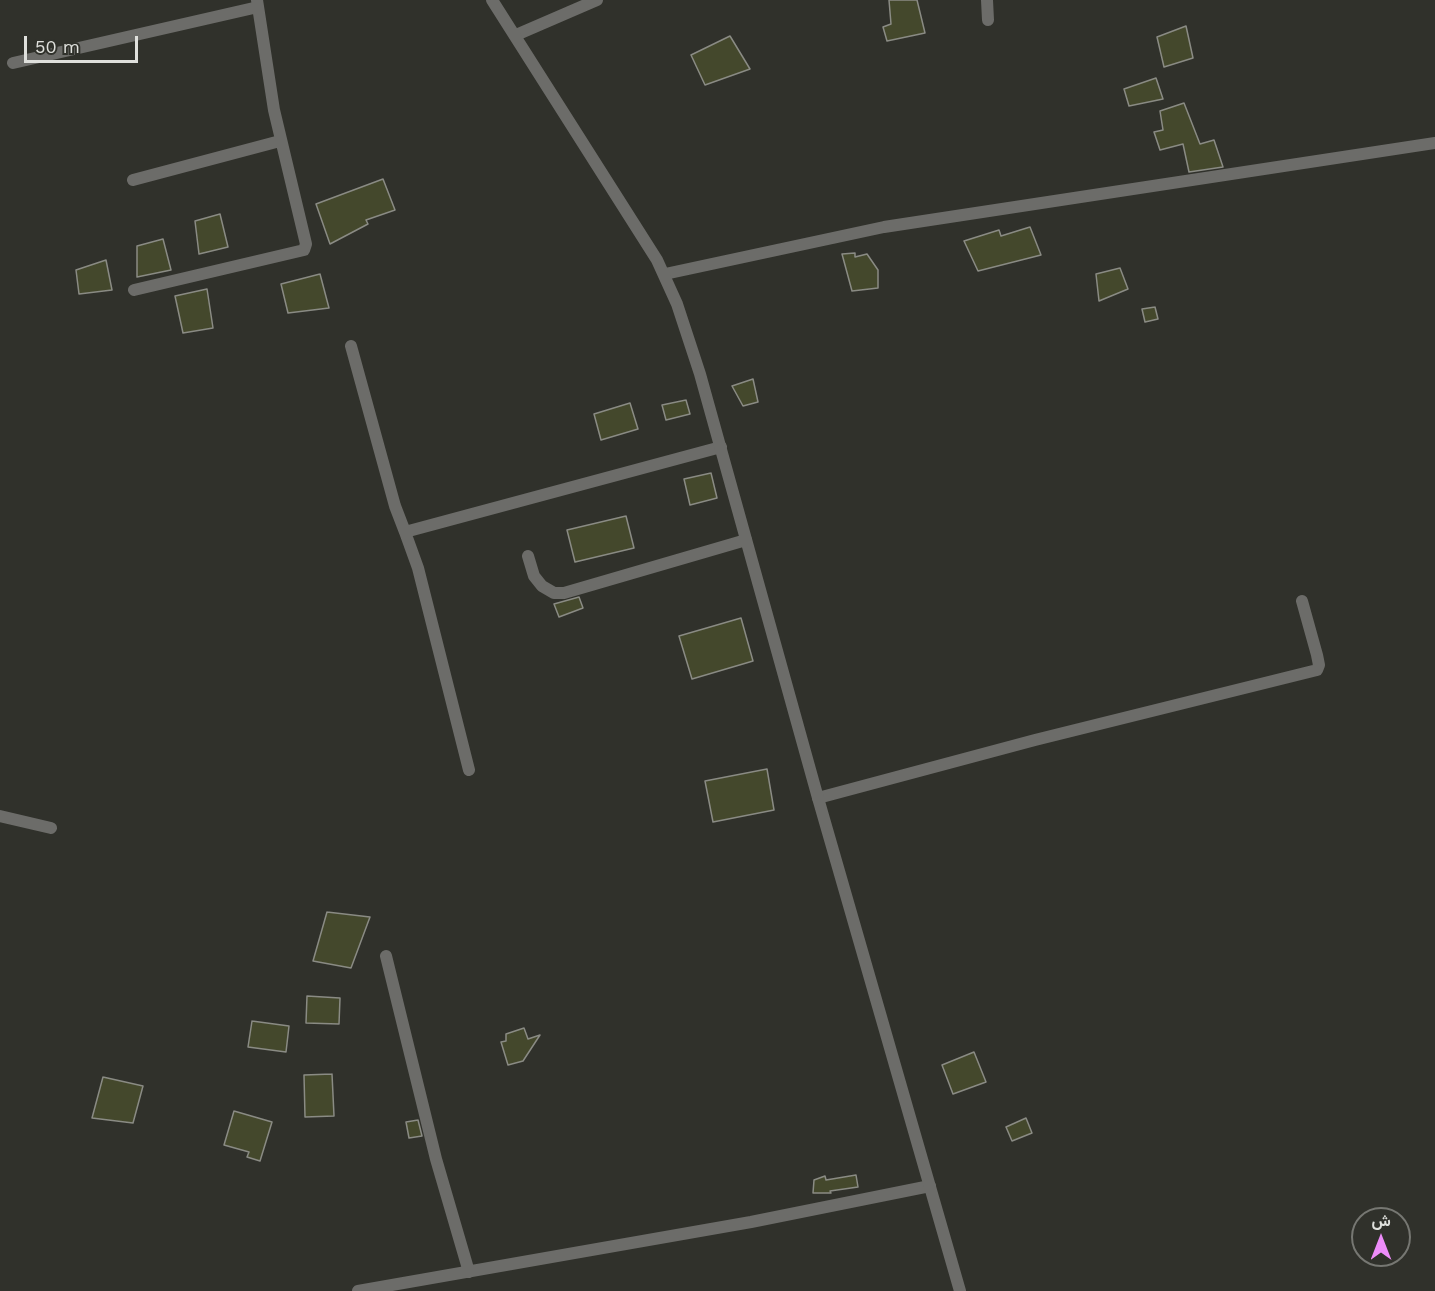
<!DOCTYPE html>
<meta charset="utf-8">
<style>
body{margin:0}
#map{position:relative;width:1435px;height:1291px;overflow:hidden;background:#30312b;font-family:"Work Sans",Vazirmatn,sans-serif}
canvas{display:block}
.north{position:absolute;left:1351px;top:1207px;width:60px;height:60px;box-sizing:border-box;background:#30312b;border:2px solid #767772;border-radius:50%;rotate:0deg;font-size:16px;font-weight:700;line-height:24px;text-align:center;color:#dfe0dc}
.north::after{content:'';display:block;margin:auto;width:21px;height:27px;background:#ed8cf9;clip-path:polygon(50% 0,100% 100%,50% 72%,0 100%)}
.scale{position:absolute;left:24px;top:36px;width:114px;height:27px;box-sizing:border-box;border:3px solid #dfe0dc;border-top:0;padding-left:8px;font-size:18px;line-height:21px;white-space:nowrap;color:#dfe0dc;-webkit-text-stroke:4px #30312b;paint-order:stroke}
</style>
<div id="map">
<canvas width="1435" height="1291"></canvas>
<div class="north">ش</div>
<div class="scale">50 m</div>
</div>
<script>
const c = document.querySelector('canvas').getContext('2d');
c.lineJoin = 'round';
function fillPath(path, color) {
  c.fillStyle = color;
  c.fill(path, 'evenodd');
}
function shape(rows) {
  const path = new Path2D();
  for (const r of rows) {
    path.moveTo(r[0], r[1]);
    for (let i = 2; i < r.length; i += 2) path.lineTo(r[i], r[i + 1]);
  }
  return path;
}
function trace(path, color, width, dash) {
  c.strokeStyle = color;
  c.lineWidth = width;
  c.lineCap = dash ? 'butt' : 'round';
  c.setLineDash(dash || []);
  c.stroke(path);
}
const building = shape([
 [889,0,917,0,925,33,887,41,883,27,891,24,889,0],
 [1186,26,1193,58,1164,67,1157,37,1186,26],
 [730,36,750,69,705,85,691,55,730,36],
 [1156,78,1163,99,1129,106,1124,89,1156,78],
 [1184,103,1200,144,1214,140,1223,167,1189,172,1183,144,1160,150,1154,132,1163,130,1160,111,1184,103],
 [383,179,395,210,366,220,368,224,330,244,316,204,383,179],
 [220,214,228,247,199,254,195,221,220,214],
 [1030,227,1041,255,978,271,964,241,999,230,1001,236,1030,227],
 [163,239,171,270,137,277,137,246,163,239],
 [855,253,855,257,867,254,878,270,878,288,852,291,842,254,855,253],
 [106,260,112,290,79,294,76,270,106,260],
 [1120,268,1128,289,1099,301,1096,274,1120,268],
 [320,274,329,308,288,313,281,284,320,274],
 [207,289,213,328,183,333,175,296,207,289],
 [1155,307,1158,319,1145,322,1142,309,1155,307],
 [753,379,758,402,743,406,732,386,753,379],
 [686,400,690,414,666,420,662,405,686,400],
 [630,403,638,429,601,440,594,414,630,403],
 [711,473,717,498,690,505,684,479,711,473],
 [626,516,634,548,575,562,567,530,626,516],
 [579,597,583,608,559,617,554,604,579,597],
 [741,618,753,661,692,679,679,636,741,618],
 [767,769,774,810,713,822,705,781,767,769],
 [327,912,370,917,351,968,313,961,327,912],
 [307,996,340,998,339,1024,306,1023,307,996],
 [252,1021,289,1026,286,1052,248,1047,252,1021],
 [524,1028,528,1039,540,1035,523,1061,508,1065,501,1042,506,1041,506,1034,524,1028],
 [974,1052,986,1082,953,1094,942,1065,974,1052],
 [332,1074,334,1116,305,1117,304,1075,332,1074],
 [103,1077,143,1086,133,1123,92,1118,103,1077],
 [234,1111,272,1122,260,1161,247,1157,249,1152,224,1145,234,1111],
 [1026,1118,1032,1133,1012,1141,1006,1127,1026,1118],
 [418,1120,422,1136,409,1138,406,1122,418,1120],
 [856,1175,858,1187,830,1191,831,1193,813,1193,814,1180,825,1176,826,1180,856,1175]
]);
fillPath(building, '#44482c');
trace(building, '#8a8b84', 1.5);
trace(shape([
 [987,0,988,20],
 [516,35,597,0],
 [13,63,258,7],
 [133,180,280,141],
 [665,274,884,227,1435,143],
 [134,290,304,250,306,244,274,110,257,0],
 [351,346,395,506,405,532,721,447],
 [405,532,418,568,469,770],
 [528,556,534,576,542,586,554,593,564,593,746,540],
 [818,798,1035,740,1317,670,1319,665,1317,655,1302,601],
 [0,816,51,828],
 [386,956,436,1159,469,1272],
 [358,1291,751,1222,930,1186]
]), '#6c6c69', 12);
trace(shape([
 [492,0,657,260,677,304,700,374,818,798,960,1291]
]), '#6c6c69', 12);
</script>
